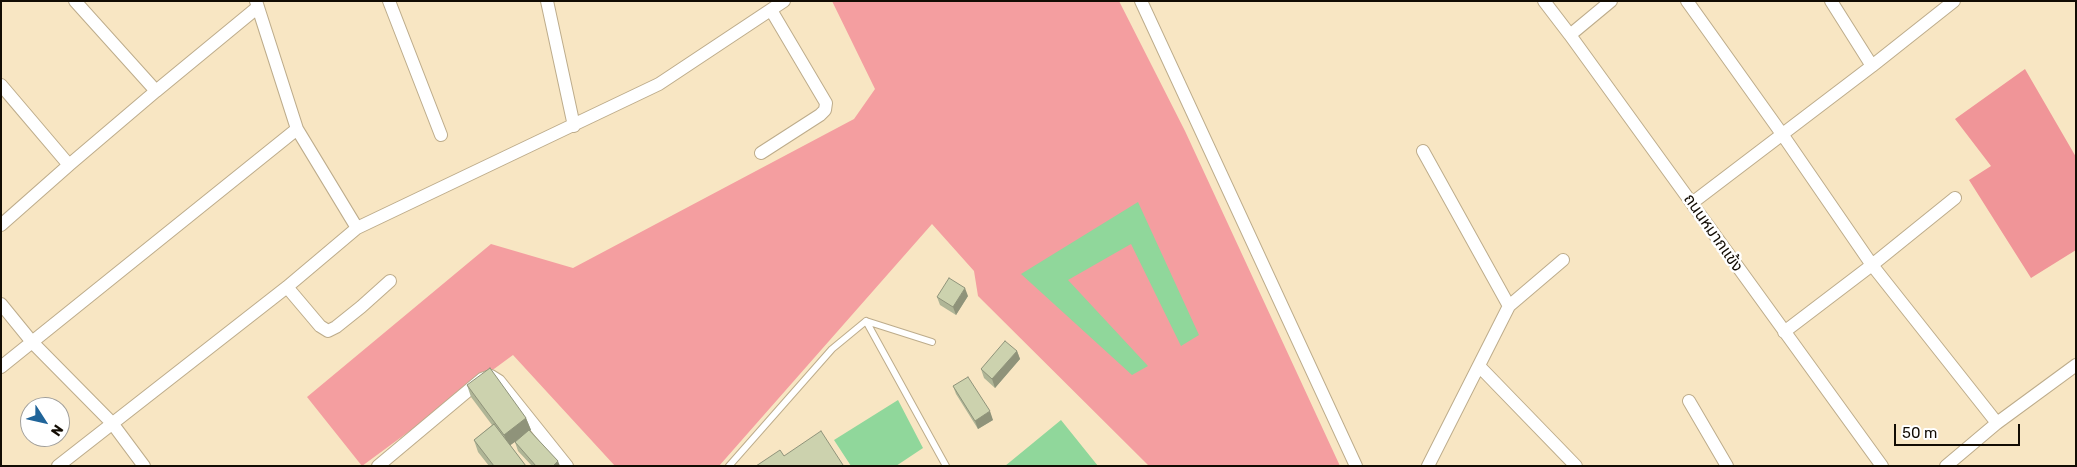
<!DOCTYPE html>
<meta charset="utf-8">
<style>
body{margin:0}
#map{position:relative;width:2077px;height:467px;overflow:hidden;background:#f8e6c3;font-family:Rubik,sans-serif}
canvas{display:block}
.frame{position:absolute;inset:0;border:2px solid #120c03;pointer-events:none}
.north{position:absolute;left:20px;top:397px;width:50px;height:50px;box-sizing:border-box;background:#fff;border:1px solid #a09e9a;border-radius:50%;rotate:125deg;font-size:14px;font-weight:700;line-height:20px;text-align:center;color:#120c03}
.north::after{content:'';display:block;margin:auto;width:18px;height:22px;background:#206499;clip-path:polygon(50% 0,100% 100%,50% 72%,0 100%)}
.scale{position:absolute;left:1894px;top:424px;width:126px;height:22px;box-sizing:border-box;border:2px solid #120c03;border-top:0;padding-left:6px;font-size:15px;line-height:18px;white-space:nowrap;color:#120c03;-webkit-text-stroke:4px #fff;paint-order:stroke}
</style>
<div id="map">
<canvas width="2077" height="467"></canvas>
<div class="frame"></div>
<div class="north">N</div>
<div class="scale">50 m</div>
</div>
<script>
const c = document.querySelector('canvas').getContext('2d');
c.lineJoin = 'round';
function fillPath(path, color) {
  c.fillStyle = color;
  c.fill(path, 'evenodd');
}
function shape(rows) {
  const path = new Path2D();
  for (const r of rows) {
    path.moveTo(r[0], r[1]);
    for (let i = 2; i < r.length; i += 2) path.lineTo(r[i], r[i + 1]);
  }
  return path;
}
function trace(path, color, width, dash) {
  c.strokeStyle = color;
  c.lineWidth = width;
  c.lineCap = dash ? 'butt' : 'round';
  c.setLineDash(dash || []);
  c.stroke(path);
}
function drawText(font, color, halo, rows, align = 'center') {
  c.font = font + ' Rubik,"Noto Sans Thai",sans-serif';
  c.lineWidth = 5;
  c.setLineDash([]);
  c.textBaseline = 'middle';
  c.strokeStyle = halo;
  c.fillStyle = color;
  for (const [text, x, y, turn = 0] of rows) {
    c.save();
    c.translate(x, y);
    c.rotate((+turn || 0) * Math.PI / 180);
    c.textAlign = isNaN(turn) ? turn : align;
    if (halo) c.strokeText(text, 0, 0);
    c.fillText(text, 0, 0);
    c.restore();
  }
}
fillPath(shape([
 [832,1,1119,1,1185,131,1340,466,1149,466,978,296,974,271,932,224,719,466,615,466,513,355,362,466,307,397,491,244,573,268,854,119,875,89]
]), '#f49ea0');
fillPath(shape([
 [2025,69,2076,157,2076,250,2031,278,1969,180,1991,166,1955,119]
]), '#f09598');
fillPath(shape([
 [1138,202,1199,335,1181,346,1131,244,1068,280,1148,366,1132,375,1021,274],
 [898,400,923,448,896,466,851,466,834,440],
 [1061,420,1098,466,1005,466]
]), '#90d79b');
const service = shape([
 [866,321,946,466],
 [729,466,832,349,866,321,932,342]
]);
const minor = shape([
 [256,1,297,129],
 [389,1,441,135],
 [547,1,574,126],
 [1141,1,1356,466],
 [1544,1,1570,35,1882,466],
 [1687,1,1782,134,1872,265,1997,423],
 [1570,35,1611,1],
 [1872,66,1954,1],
 [1,85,69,165,1,225],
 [156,91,258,7],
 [1423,151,1509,306],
 [761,153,820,115,825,110,826,103,771,10],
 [69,165,156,91,75,1],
 [1692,203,1872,66,1831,1],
 [287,287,320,326,328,331,336,327,361,307,390,281],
 [1,304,32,342,112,423,144,466],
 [1784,332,1872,265,1955,198],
 [1479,366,1576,466],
 [1,367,297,129,357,228],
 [1689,401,1727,466],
 [58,466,287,287,357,228,659,84,784,1],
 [378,466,482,379,491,376,499,381,567,466],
 [1428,466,1509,306,1563,260],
 [1946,466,1997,423,2076,365]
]);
trace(service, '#bdac8b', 8);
trace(minor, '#bdac8b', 14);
trace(service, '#fff', 6);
trace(minor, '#fff', 12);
fillPath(shape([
 [968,296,956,315,940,305,937,297],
 [1017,351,1020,359,995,388,984,378,981,369],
 [467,385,526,418,531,430,530,431,560,466,532,466,518,451,515,442,519,439,510,445,526,466,489,466,478,452,474,440,492,425,471,397],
 [953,386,993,420,978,429,956,394]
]), '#afb596');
fillPath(shape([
 [965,288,968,296,956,315,953,307],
 [1017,351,1020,359,995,388,992,379],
 [990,411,993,420,978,429,975,421],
 [526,418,531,430,508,447,504,435],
 [558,461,560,466,553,466]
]), '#8f937a');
const building = shape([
 [949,278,965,288,953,307,937,297,949,278],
 [1005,341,1017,351,992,379,981,369,1005,341],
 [490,368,526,418,504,435,467,385,490,368],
 [968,377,990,411,975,421,953,386,968,377],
 [494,424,526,466,494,466,474,440,494,424],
 [529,430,558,461,553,466,536,466,515,442,529,430],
 [821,431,843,465,842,466,756,466,780,450,784,456,821,431]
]);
fillPath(building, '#ccd2ae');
trace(building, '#8f937a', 1);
drawText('16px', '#120c03', '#fff', [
 ["ถนนหมากแข้ง",1713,233,55]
]);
</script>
